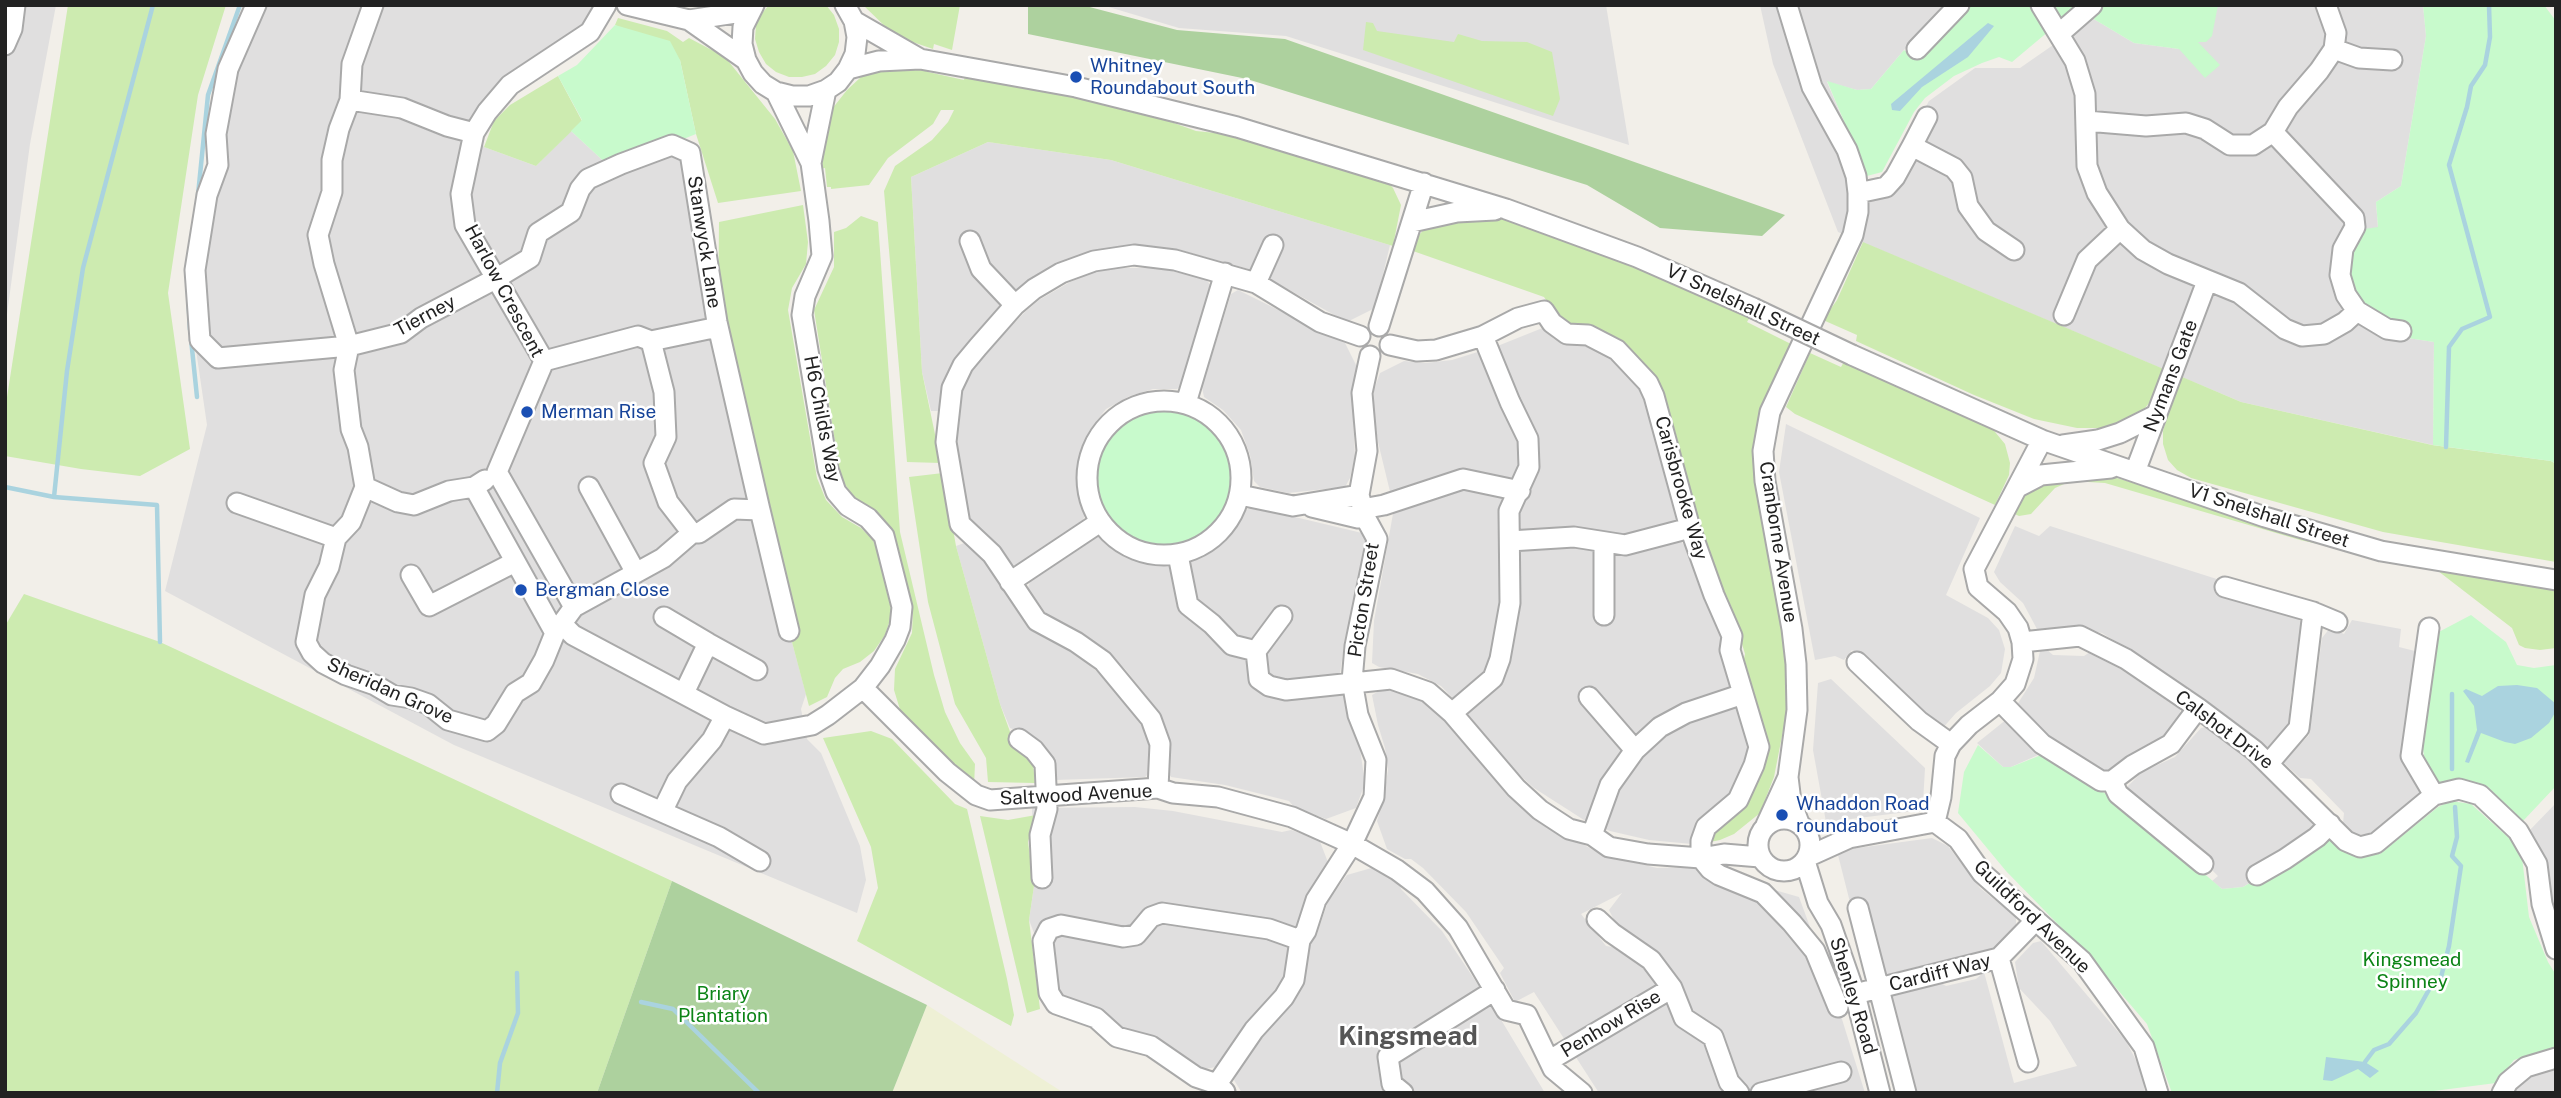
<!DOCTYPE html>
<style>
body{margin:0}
#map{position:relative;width:2561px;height:1098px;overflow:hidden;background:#f2efe9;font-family:"Public Sans",sans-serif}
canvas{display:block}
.frame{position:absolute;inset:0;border:7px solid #222;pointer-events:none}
</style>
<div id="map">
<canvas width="2561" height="1098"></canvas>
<div class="frame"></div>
</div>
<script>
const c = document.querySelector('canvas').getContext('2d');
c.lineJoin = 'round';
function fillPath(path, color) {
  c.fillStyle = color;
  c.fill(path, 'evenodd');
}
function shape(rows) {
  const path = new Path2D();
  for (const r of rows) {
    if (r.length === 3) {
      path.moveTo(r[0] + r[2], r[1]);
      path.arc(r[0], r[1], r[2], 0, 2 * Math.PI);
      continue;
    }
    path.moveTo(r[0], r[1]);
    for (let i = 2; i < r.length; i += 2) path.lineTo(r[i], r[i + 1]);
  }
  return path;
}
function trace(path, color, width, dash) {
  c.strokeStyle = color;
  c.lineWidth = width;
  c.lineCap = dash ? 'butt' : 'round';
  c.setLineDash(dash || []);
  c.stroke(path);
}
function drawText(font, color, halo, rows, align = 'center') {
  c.font = font + ' "Public Sans",sans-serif';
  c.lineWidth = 5;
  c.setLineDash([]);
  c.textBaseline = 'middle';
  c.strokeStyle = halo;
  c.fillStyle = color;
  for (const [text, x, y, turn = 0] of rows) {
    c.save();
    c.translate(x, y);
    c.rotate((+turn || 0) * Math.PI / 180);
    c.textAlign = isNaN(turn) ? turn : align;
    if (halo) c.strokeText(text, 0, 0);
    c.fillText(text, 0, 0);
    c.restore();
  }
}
fillPath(shape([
 [5,5,56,5,30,144,5,329],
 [251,5,606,5,590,32,471,117,484,147,536,166,571,131,611,168,672,145,690,153,789,631,806,694,801,709,807,739,821,753,860,846,866,880,857,913,454,745,165,591,207,425,189,302,214,123],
 [1102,5,1606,5,1629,145,1286,36,1179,28],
 [1760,5,1949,5,1904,50,1871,89,1857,90,1827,82,1867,176,1869,200,1878,191,1929,101,1975,68,2020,68,2092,18,2134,43,2179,49,2197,41,2218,5,2423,5,2426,36,2401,186,2376,202,2385,319,2407,321,2408,338,2434,342,2433,445,2241,402,1838,232,1773,64],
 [988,142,1111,160,1390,245,1375,308,1347,322,1255,271,1177,249,1133,244,1081,255,1052,266,1017,289,1000,307,947,372,944,411,931,411,922,372,911,177],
 [1111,268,1159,268,1206,279,1211,286,1183,385,1177,389,1153,389,1130,396,1106,409,1089,431,1078,462,1078,490,1086,512,1083,520,1018,566,1010,564,964,523,953,457,957,395,983,346,993,345,1026,311,1039,300,1070,282,1094,272],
 [1238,290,1345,343,1358,369,1352,391,1355,456,1350,478,1345,487,1288,493,1260,487,1254,481,1250,455,1241,430,1223,410,1204,397,1202,387,1231,294],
 [1545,327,1554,339,1584,342,1606,350,1641,380,1680,514,1676,526,1682,543,1691,550,1720,620,1732,676,1730,686,1735,707,1742,710,1754,742,1744,779,1692,844,1649,840,1610,831,1584,820,1534,788,1512,768,1466,712,1441,686,1418,674,1379,667,1372,663,1374,621,1394,508,1378,442,1373,406,1374,390,1380,373,1404,361,1425,363,1452,360,1500,345],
 [1786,424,1980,518,1946,595,1988,618,1999,630,2005,649,2001,673,1990,686,1956,713,1941,730,1923,718,1852,650,1844,660,1835,656,1815,660,1779,472],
 [1253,507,1362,533,1369,545,1345,638,1340,674,1348,720,1360,749,1365,783,1356,808,1326,819,1294,807,1289,801,1225,785,1171,777,1168,773,1171,748,1164,725,1148,698,1125,669,1101,647,1047,615,1028,588,1030,581,1096,536,1101,537,1121,552,1143,561,1165,564,1193,559,1215,548,1233,531,1246,510],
 [2015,526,2039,536,2050,526,2223,581,2297,617,2304,626,2297,687,2291,692,2289,721,2293,726,2271,750,2168,674,2102,633,2074,627,2037,629,2023,603,2000,582,1994,572],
 [970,541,1030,627,1044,637,1076,654,1107,680,1131,710,1146,733,1151,751,1150,772,1145,777,1055,780,1026,734,1010,728,1000,704,956,546],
 [2352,620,2401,629,2399,647,2419,652,2406,758,2423,790,2371,834,2356,835,2343,823,2344,813,2311,779,2300,778,2283,762,2309,735,2322,638,2330,628,2344,634],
 [2046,649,2053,655,2084,656,2090,652,2101,656,2180,709,2181,719,2165,737,2133,754,2115,773,2106,774,2042,734,2015,708,2034,678,2040,651],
 [1831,679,1925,768,1923,803,1915,811,1826,822,1813,750,1818,683],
 [1381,690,1403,692,1433,707,1498,783,1537,820,1601,854,1657,868,1694,867,1799,897,1831,984,1865,1093,1744,1093,1691,1012,1619,930,1609,910,1622,893,1581,914,1606,946,1630,950,1705,1034,1727,1093,1599,1093,1534,992,1515,1002,1500,973,1504,968,1466,912,1423,868,1411,859,1405,859,1387,849,1377,821,1383,801,1388,770,1385,748,1378,725,1372,695],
 [2007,719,2037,749,2038,755,2011,767,2003,767,1977,743],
 [2206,727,2249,759,2318,828,2255,880,2243,887,2222,889,2212,881,2218,876,2207,865,2128,793,2126,788,2142,772,2175,757,2201,728],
 [2556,803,2556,925,2528,832],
 [1135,807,1173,811,1282,832,1291,830,1319,839,1329,865,1277,995,1221,1066,1200,1070,1069,1003,1056,990,1029,920,1034,886,1032,808],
 [1932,838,1948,846,1980,888,2016,917,2016,927,1995,949,1924,968,1920,966,1893,973,1890,977,1882,979,1855,922,1838,855,1850,849],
 [1375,867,1399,881,1401,889,1442,931,1497,1013,1545,1093,1242,1093,1234,1080,1243,1062,1301,989,1306,948,1317,934,1328,901,1347,875],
 [2041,941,2126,1041,2142,1072,2145,1093,1912,1093,1887,995,1939,982,1946,986,1976,979,1984,972,2014,1083,2077,1066,2050,1021,2019,988,2015,962,2033,943],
 [2556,1066,2556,1093,2510,1093,2528,1076]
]), '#e0dfdf');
fillPath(shape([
 [927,1005,1064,1093,892,1093]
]), '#eef0d5');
fillPath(shape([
 [68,5,226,5,198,95,168,293,190,449,140,476,81,469,5,456,5,410],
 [769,5,826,5,834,15,839,29,839,42,835,55,826,66,815,74,802,77,789,77,776,72,766,64,759,52,755,39,756,25,763,12],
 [863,5,960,5,952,50,934,44,933,49,895,36],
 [618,18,667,31,683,42,689,38,725,57,775,119,793,151,801,191,718,203,696,134,680,60,615,25],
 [1366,22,1373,23,1377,31,1454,42,1458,34,1482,41,1527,42,1552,52,1560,99,1553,116,1363,50],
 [929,67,928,72,964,80,966,73,1127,106,1196,131,1245,136,1382,176,1393,188,1401,205,1393,246,1111,160,988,142,911,177,922,372,941,463,907,462,884,191,895,166,932,140,948,122,954,110,941,110,933,124,888,158,869,185,831,189,831,187,827,187,825,168,820,169,821,154,825,128,832,109,847,90,861,77,880,69],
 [558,76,582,121,536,166,484,147,494,121,510,105],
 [803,205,808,242,806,264,792,288,788,310,817,478,826,500,842,517,861,528,873,540,881,561,892,614,885,635,874,651,860,662,843,669,835,678,827,697,809,706,789,631,718,327,719,222],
 [861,216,878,222,900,532,934,675,945,712,960,743,975,764,974,786,902,716,894,690,895,669,912,633,913,608,892,531,876,511,854,497,841,479,814,310,834,267,834,232,846,228],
 [1464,216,1502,218,1529,224,1671,280,1750,317,1747,322,1795,346,1766,413,1788,638,1788,731,1783,731,1774,777,1760,813,1734,834,1720,840,1710,842,1708,840,1755,779,1743,663,1745,654,1731,606,1715,578,1677,452,1679,447,1675,431,1657,383,1647,366,1620,339,1589,327,1571,327,1558,318,1544,297,1413,251,1419,235,1425,228],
 [1863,242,2166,370,2150,402,2140,414,2114,428,2077,428,2034,419,1974,395,1856,341,1857,335,1823,320,1837,300],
 [1810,353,1841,367,1845,360,1991,427,2005,444,2010,463,2009,475,1995,505,1795,414,1786,407],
 [2180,376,2241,402,2432,445,2551,461,2556,464,2556,562,2383,532,2191,478,2177,470,2168,460,2163,444,2163,431],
 [943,473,956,546,1000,704,1013,740,1033,763,1035,783,988,782,986,758,955,704,928,602,909,477],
 [2110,476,2254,519,2556,588,2556,648,2540,650,2525,648,2519,645,2512,628,2438,571,2300,540,2105,483,2071,481,2055,488,2031,514,2019,516,2008,511,2016,499,2035,483],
 [24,594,160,642,672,881,597,1093,5,1093,5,626],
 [871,731,892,739,955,804,967,809,1007,979,1014,1015,1011,1026,857,941,878,888,871,847,823,738],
 [1036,815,1028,842,1034,886,1029,920,1040,1009,1027,1013,980,816,1008,820]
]), '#cdebb0');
fillPath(shape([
 [1028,5,1082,5,1177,30,1285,39,1785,215,1762,236,1660,228,1587,185,1247,79,1028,34],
 [672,881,927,1005,892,1093,597,1093]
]), '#add19e');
fillPath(shape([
 [1964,5,2080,5,2012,62,1999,57,1982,63,1954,76,1925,98,1914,112,1882,172,1867,176,1827,81,1857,90,1871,89,1904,50,1915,59,1931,41,1940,39,1960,19,1958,13],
 [2105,5,2218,5,2212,36,2206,42,2198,42,2220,65,2205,78,2179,49,2134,43,2092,18],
 [2423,5,2544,5,2556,21,2556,464,2551,461,2433,445,2434,342,2408,338,2407,321,2385,319,2370,310,2356,294,2349,276,2350,258,2364,229,2378,227,2376,202,2401,186,2426,36],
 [615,25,670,41,680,60,696,134,611,168,571,131,582,120,558,76,577,65],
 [1164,477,68],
 [2471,615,2506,642,2517,665,2534,668,2556,665,2556,786,2523,821,2488,787,2462,779,2434,783,2426,768,2422,743,2433,635],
 [1978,745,2003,767,2011,767,2046,753,2135,814,2222,889,2243,887,2300,854,2325,835,2349,854,2380,854,2438,807,2451,801,2471,804,2510,839,2522,857,2529,917,2548,962,2556,975,2556,1047,2514,1060,2496,1083,2418,1093,2172,1093,2147,1024,2087,954,2006,871,1958,813,1964,772]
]), '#c8facc');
fillPath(shape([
 [1988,23,1994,26,1968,57,1922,87,1900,111,1892,110,1891,104],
 [2517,685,2537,688,2556,704,2556,711,2549,723,2531,738,2515,744,2505,742,2481,733,2469,763,2465,762,2477,730,2474,706,2463,691,2466,689,2482,696,2498,686],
 [2326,1057,2365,1062,2379,1071,2370,1078,2358,1069,2332,1081,2323,1080]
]), '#aad3df');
trace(shape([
 [198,195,208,95,240,5],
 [188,290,190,330],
 [191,339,197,397],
 [2446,447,2449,347,2462,329,2490,317,2449,165,2467,107,2471,86,2485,65,2490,37,2489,5],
 [5,487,54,497,157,505,160,642],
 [54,497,67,371,83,268,153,5],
 [2452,769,2452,694],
 [641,1002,673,1009,759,1093],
 [2365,1062,2374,1050,2389,1044,2416,1013,2431,986,2440,981,2449,946,2461,866,2452,856,2457,837,2455,807],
 [497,1093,500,1063,518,1013,517,973]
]), '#aad3df', 4.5);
const minor = shape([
 [256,5,228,69,216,134,218,165,207,195,195,270,200,340,218,358,349,346,401,333,421,318,497,278,530,258,538,233,571,212,580,189,588,179,621,164,672,145,690,153,717,322,760,510,734,509,699,533,692,533],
 [627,5,689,20,749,11],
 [754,5,743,27,742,44,746,60,753,73,763,84,776,92,792,96,809,96,826,90,838,82,848,69,855,54,857,37,854,21,845,5],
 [1787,5,1812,87,1847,150,1856,176,1858,193,1858,212,1853,235,1770,412,1763,451,1765,481,1792,629,1796,664,1797,710,1788,777,1791,802,1799,823],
 [2041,5,2075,61,2085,94,2087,166,2097,193,2120,229,2143,250,2168,264,2239,293,2285,329,2302,336,2324,334,2345,322,2357,311],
 [689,20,746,60],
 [854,21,920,59],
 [2060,33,2092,5],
 [5,45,12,29,15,5],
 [1917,49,1959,5],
 [2334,49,2359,58,2392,60],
 [848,69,879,61,920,59,1076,87,1237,127,1506,209,1637,257,1753,308],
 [350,100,402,108,447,126,474,133],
 [2086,121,2146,126,2186,123,2205,129,2230,145,2253,145,2273,132,2288,107,2319,71,2334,49,2336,33,2326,5],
 [2273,132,2354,218,2355,227,2343,249,2340,275,2346,295,2357,311,2387,329,2401,331],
 [1912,146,1927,117],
 [811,163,826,90],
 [1858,193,1886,187,1895,177,1912,146,1954,168,1962,178,1968,206,1986,231,2014,250],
 [1412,222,1457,212,1495,210],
 [970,241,981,269,1015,305],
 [1256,283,1273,245],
 [2064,315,2087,260,2120,229],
 [1379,326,1424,183],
 [651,341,718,327],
 [1390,345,1417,351,1436,350,1483,336,1518,318,1544,311,1552,323,1567,334,1588,335,1617,350,1648,383,1654,396,1690,528,1714,595,1732,636,1730,650,1759,747,1754,765,1738,800,1706,827,1701,841,1701,858,1710,869,1719,875,1763,893,1792,923,1815,951,1838,1007],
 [1852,355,2042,440,2265,517,2381,551,2556,580],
 [1164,478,77],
 [1186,403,1225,273],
 [2063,445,2098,440,2120,433,2156,415],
 [2135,472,2207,281],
 [365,487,351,522,336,538,329,567,315,595,306,642,312,653,323,663,346,675,375,685,392,695,411,698,428,704,448,720,487,731,496,724,515,693,531,683,544,660,555,633,574,607,663,558,692,533,668,502,654,463,666,437,664,392,651,341,638,336,544,361],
 [365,487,358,447,351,429,344,370,349,346,324,264,318,235,332,192,332,160,339,129,350,100,352,64,373,5],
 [365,487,398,502,414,505,449,491,474,487,485,480],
 [474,487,555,633],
 [589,487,636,573],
 [2018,487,2041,475,2111,468],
 [1240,495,1293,506,1359,495],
 [237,503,336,538],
 [1312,507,1358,518,1365,517],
 [1362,509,1384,505,1463,479,1520,491],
 [760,510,789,631],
 [1510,541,1574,537,1625,545,1690,528],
 [1178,555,1188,605,1212,624,1232,645,1256,651],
 [411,575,429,606,515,562],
 [1010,582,1100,522],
 [2225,587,2313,612,2337,622],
 [574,607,497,472,544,361,465,225,461,194,474,133,487,112,510,85,590,32,606,5],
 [1604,615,1604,542],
 [1282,616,1256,651,1259,679,1269,686,1286,690,1391,679,1428,692,1452,713,1516,788,1540,810,1569,829,1592,835,1609,847,1648,854,1701,858,1724,854,1760,857],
 [664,617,708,643,684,693],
 [563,625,573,635,725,716,764,734,812,725,828,715,863,688,880,666,895,640,900,627,902,607,884,536,868,518,848,506,836,492,828,469,802,315,805,296,822,256,819,221,811,163,776,92],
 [2429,628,2411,756,2434,795],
 [2022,642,2080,636,2126,659,2198,708,2254,750,2346,841,2360,847,2376,843,2434,795,2459,789,2480,795,2518,831,2537,864,2542,904,2556,949],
 [708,643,757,670],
 [1857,662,1919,721,1951,744],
 [863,688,947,772,976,795,990,800,1158,788,1173,793,1218,797,1292,817,1352,844,1397,870,1425,891,1458,928,1506,1010,1527,1015,1553,1069,1582,1093],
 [1589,697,1635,750],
 [2000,701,2042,744,2101,781,2112,781,2133,765,2171,744,2198,708],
 [1452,713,1493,678,1500,659,1510,603,1509,511,1529,467,1528,439,1510,402,1483,336],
 [1019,739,1034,750,1045,764,1047,809,1040,835,1042,878],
 [2269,763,2299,728,2313,612],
 [2112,781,2118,794,2203,864],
 [1158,788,1160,744,1151,719,1103,661,1076,642,1037,621,992,554,960,524,946,442,952,388,963,365,978,347,1015,305,1034,289,1061,273,1094,261,1134,255,1175,260,1256,283,1320,322,1360,336],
 [621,794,719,837,760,861],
 [662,812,677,781,712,740,725,716],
 [1784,845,26],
 [1935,822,1958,839,1982,873,2082,961,2144,1047,2158,1093],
 [1766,825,1788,777],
 [1592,835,1610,785,1635,750,1660,727,1686,713,1743,694],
 [1807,857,1849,838,1935,822,1941,797,1945,756,1951,744,1969,725,2000,701,2015,684,2023,659,2022,642,2018,628,2007,612,1978,587,1974,569,2042,440],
 [1805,861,1818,903,1831,925,1855,994,1880,1093],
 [2257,875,2285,859,2317,837,2330,824],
 [1858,908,1906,1093],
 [1597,919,1612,933,1651,960,1672,988,1684,1018,1713,1037,1729,1082,1739,1093],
 [1999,958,2028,1062],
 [1855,994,1999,958,2035,921],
 [1550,1060,1672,988],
 [1217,1084,1254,1030,1284,997,1294,980,1300,940,1306,931,1316,900,1352,844,1374,797,1376,760,1358,715,1352,681,1355,646,1377,539,1365,517,1359,495,1367,451,1362,393,1370,356],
 [1225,1092,1217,1084,1196,1077,1151,1046,1117,1037,1096,1018,1056,1004,1049,993,1043,941,1049,929,1061,925,1123,937,1136,935,1151,917,1162,913,1269,929,1300,940],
 [1403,1093,1392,1084,1388,1057,1495,990],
 [1761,1093,1841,1072],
 [2502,1093,2508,1082,2526,1067,2556,1058]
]);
trace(minor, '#a9a9a9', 23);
trace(minor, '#fff', 19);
const minorBridge = shape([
 [1753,308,1852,355]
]);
trace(minorBridge, '#a9a9a9', 23, []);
trace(minorBridge, '#fff', 19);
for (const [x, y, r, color] of [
 [1076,77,7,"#1a4fb4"],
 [527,412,7,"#1a4fb4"],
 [521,590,7,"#1a4fb4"],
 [1782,815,7,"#1a4fb4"]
]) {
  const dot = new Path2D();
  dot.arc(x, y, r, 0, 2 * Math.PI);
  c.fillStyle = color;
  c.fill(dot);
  trace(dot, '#fff', 2.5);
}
drawText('19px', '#164399', '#fff', [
 ["Whitney",1090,66],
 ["Roundabout South",1090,88],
 ["Merman Rise",541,412],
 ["Bergman Close",535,590],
 ["Whaddon Road",1796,804],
 ["roundabout",1796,826]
], 'left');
drawText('19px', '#222', '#fff', [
 ["Stanwyck Lane",704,242,81],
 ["Harlow Crescent",504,291,62],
 ["V1 Snelshall Street",1743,305,25],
 ["Tierney",425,316,-28],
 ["Nymans Gate",2171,376,-69],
 ["H6 Childs Way",822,419,79],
 ["Carisbrooke Way",1681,488,74],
 ["V1 Snelshall Street",2269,516,18],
 ["Cranborne Avenue",1778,542,81],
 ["Picton Street",1364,600,-81],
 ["Sheridan Grove",390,691,24],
 ["Calshot Drive",2224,730,37],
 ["Saltwood Avenue",1076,795,-3],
 ["Guildford Avenue",2032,917,44],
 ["Cardiff Way",1940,973,-14],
 ["Shenley Road",1853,996,73],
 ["Penhow Rise",1611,1024,-31]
]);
drawText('19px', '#0c8416', '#fff', [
 ["Kingsmead",2412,960],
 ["Spinney",2412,982],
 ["Briary",723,994],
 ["Plantation",723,1016]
]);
drawText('bold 26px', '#555', '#fff', [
 ["Kingsmead",1408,1037]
]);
</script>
